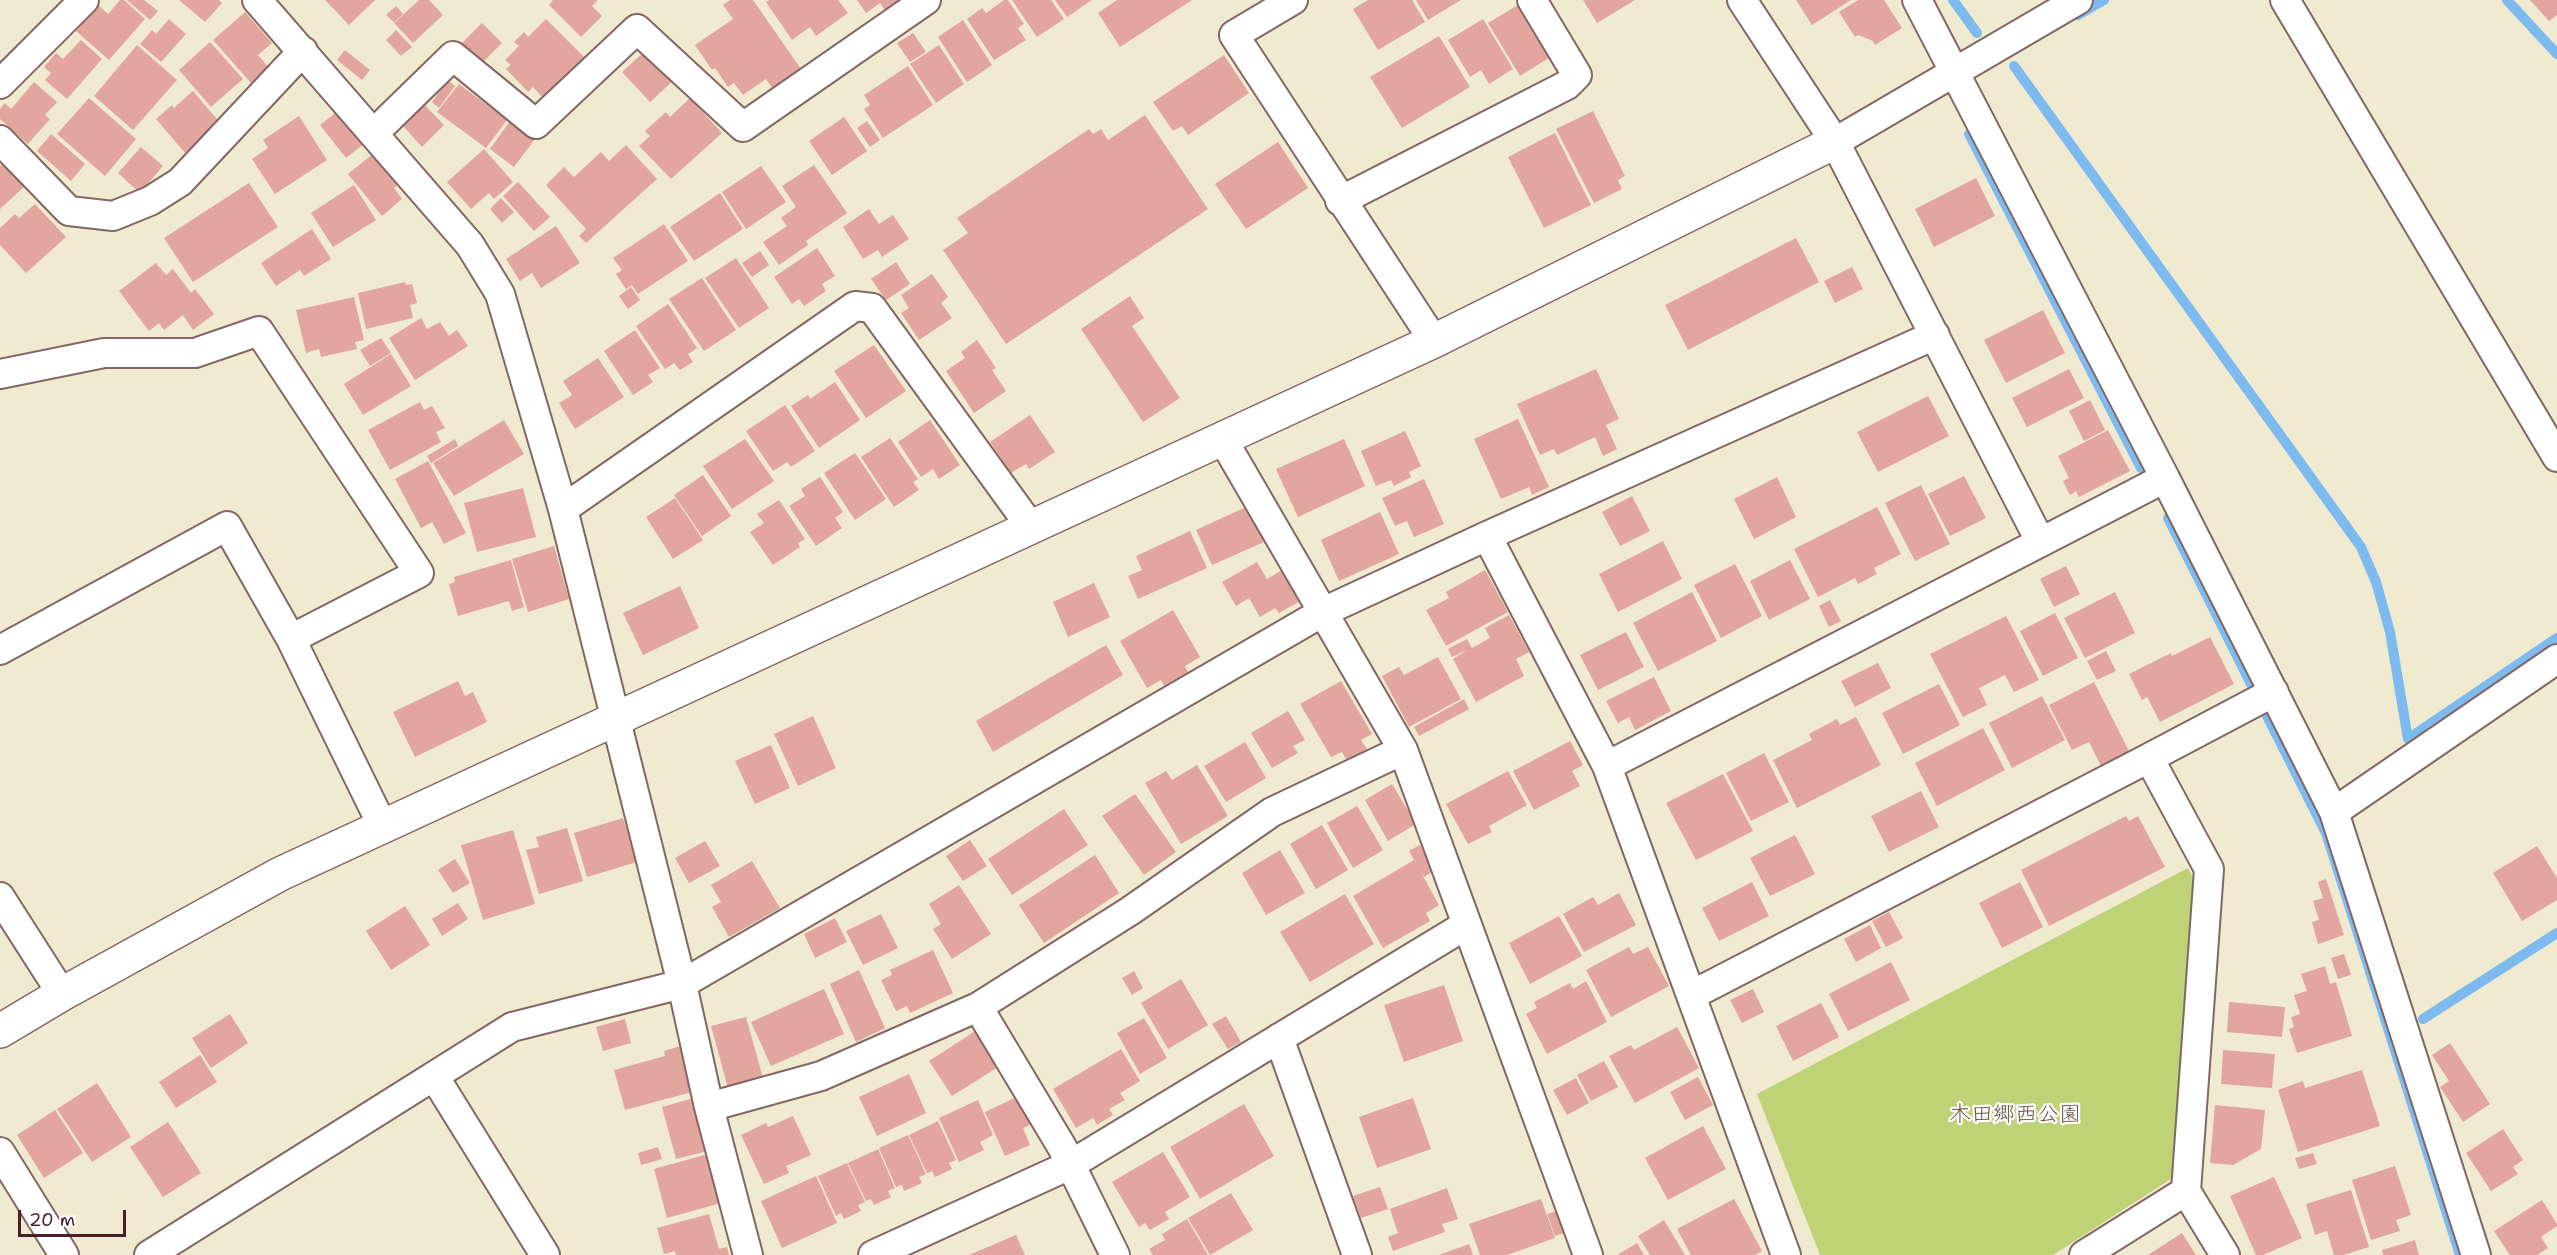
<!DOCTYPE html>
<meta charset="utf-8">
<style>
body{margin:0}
#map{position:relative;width:2557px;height:1255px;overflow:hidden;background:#efead0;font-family:"Shantell Sans",sans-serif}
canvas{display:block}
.scale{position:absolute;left:18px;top:1210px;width:108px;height:27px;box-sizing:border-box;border:3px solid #4a1f2b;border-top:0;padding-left:8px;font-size:18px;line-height:21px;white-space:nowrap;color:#4a1f2b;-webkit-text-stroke:4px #fff;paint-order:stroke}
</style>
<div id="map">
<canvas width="2557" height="1255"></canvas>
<div class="scale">20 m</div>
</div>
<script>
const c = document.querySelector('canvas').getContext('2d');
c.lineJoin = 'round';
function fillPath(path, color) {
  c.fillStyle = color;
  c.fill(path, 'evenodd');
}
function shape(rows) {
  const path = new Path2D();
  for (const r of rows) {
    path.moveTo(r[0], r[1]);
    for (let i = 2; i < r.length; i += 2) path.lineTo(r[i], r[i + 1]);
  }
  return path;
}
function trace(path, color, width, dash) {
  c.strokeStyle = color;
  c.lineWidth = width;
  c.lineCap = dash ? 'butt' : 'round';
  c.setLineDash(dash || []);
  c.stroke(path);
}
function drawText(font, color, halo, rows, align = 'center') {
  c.font = font + ' "Shantell Sans","Klee One",sans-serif';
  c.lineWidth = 4.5;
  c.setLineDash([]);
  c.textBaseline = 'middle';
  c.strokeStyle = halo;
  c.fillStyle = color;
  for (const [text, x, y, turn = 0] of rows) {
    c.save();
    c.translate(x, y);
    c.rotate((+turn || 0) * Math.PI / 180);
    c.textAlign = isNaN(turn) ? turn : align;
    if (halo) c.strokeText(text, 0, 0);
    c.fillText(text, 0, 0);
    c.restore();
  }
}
fillPath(shape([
 [2188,868,2195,882,2174,1177,2053,1255,1820,1255,1757,1094]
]), '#bed276');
trace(shape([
 [1953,0,1977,33],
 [2507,0,2557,54],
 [2078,15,2104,0],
 [2014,66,2361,547,2376,582,2390,632,2408,739,2557,638],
 [1969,134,2141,468],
 [2168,518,2251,684],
 [2265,712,2326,833,2460,1255],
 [2423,1019,2557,933]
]), '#7dbaf0', 10);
fillPath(shape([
 [120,0,124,0,145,19,109,60,76,31,98,5,108,14],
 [127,0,144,0,158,11,150,20],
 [179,0,219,0,222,3,205,22],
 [325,0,375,0,349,25],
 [419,0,429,0,443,15,413,43,394,23],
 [553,0,598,0,592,6,602,16,581,37,549,5],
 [730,0,753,0,801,69,773,89,766,79,743,95,734,83,728,87,715,68,712,70,695,45,733,19,723,5],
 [769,0,838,0,848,13,816,36,810,27,792,40,766,2],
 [857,0,903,0,886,12,880,3,866,13],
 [1004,0,1008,0,1024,24,1018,28,1026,40,994,60,967,19,982,8,986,13],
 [1012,0,1051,0,1064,19,1037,37],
 [1055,0,1092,0,1067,17],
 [1117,0,1192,0,1120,47,1098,13],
 [1368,0,1412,0,1425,22,1378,50,1353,9],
 [1416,0,1461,0,1428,20],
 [1583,0,1635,0,1597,23],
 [1796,0,1851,0,1812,25],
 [1858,0,1884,0,1902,28,1875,45,1873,41,1858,35,1855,37,1839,12],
 [2530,0,2557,0,2557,15,2549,21],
 [1521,3,1552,56,1520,76,1488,23],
 [396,6,403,14,394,22,386,15],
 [245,12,272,43,258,55,269,68,251,83,213,40],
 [169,19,186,34,161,62,140,44,152,30,156,34],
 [546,19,584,57,543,98,533,87,528,92,506,69,511,65,505,60,519,46,514,42,524,32,528,37],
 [1483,19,1513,69,1489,84,1481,70,1470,77,1448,40],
 [963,20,992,65,967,82,938,37],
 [482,23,502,43,482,63,462,43],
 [396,30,412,47,401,56,386,40],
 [913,33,926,52,910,62,897,43],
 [1439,36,1470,87,1402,128,1370,77],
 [81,40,102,59,67,99,45,80,51,73,44,67,56,53,63,59],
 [210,42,243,79,211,107,179,70],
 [137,45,177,80,133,130,94,96],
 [939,45,964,84,936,103,910,64],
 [648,48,676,78,650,102,622,72],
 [345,50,370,70,362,80,337,60],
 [1224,55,1249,93,1188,135,1182,126,1173,131,1153,102],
 [908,66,933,105,883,138,864,109,870,105,864,95],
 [448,80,455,86,439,108,432,102],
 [34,82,57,102,45,115,50,119,28,144,0,119,0,109,5,103,11,109],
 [459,84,507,120,486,148,437,112],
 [193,91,221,124,186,154,156,119,172,105,174,108],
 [89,98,136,139,105,176,57,134],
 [690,98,722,133,671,179,639,146,650,136,645,131,666,112,670,117],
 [424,104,444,125,422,147,402,125],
 [339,110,365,143,346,158,320,125],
 [1593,111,1625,176,1618,180,1622,189,1594,203,1556,129],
 [1145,115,1208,209,1006,344,943,250,968,233,957,218,1089,129,1093,134,1101,129,1108,140],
 [299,116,327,160,275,194,252,159,268,148,263,140],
 [844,117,867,151,832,175,809,141],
 [510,121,535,139,514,167,490,149],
 [867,121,880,140,870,147,857,128],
 [1555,133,1591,205,1544,228,1508,157],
 [51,134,85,164,71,181,37,151],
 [1278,142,1308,188,1246,229,1215,184],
 [626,145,657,179,586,243,579,236,586,229,546,185,564,167,574,177,601,152,609,161],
 [141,147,163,166,140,193,118,173],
 [484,149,513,182,494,199,489,193,471,209,447,182],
 [374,153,399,184,394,188,402,199,382,216,348,174],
 [4,163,25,186,0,209,0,166],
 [814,165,847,213,806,241,808,245,779,265,763,242,787,226,781,218,796,207,782,186],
 [761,166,786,202,746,229,722,192],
 [1976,178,1995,216,1934,247,1915,209],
 [518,182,550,217,534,231,503,196],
 [249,183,278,227,193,282,164,238],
 [354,185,376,220,333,247,311,213],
 [720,193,743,229,694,261,670,227],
 [501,198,514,212,502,223,490,209],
 [35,204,66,237,26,273,0,245,0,228,15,214,19,218],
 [869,209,879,224,893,215,909,239,882,257,878,250,863,259,843,227],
 [664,224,688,261,638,294,632,285,626,289,616,274,622,270,613,258],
 [556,226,580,263,541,288,532,273,520,281,506,259],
 [312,229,331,259,304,276,300,270,276,286,261,263],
 [1796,238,1819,282,1688,350,1665,305],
 [817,248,835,276,822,284,826,291,804,306,799,299,792,304,774,277],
 [760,251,769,265,752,277,742,263],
 [736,258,769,308,739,328,705,278],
 [896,262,910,284,886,300,871,279],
 [156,263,166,275,173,269,191,293,195,289,214,314,193,330,183,315,164,330,159,323,149,331,119,291],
 [1852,267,1863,289,1835,303,1824,281],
 [932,274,948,297,941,303,952,318,919,340,901,313,909,308,901,295],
 [702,278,736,330,704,351,669,299],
 [405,282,406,285,412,284,417,303,410,305,413,318,366,329,358,293],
 [631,287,640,300,628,309,619,296],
 [1130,296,1144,318,1132,326,1180,398,1143,422,1081,329],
 [354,297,364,340,355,342,357,349,321,357,319,349,306,353,296,310],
 [668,304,697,348,688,354,693,362,680,370,674,363,665,369,636,326],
 [2043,310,2065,353,2006,383,1984,340],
 [421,318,427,329,440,322,449,336,457,330,468,346,415,380,389,338],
 [635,330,660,368,648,375,653,382,633,395,604,351],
 [381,338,391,353,370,366,360,350],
 [977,340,996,368,992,370,1006,391,974,413,946,371,965,358,961,352],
 [874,345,906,391,866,418,834,371],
 [391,354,411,386,363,415,344,384],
 [598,358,624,397,575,429,559,403,572,395,563,381],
 [1596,369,1619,419,1606,425,1617,449,1603,456,1595,437,1557,455,1554,449,1540,455,1517,404],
 [2069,369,2084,398,2027,427,2012,398],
 [835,382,860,420,819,448,791,406,808,395,810,399],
 [1928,396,1949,436,1878,472,1857,432],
 [2090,400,2105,430,2084,441,2069,411],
 [420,402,424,410,432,406,445,428,436,432,441,442,390,470,368,430],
 [785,405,815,451,791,467,787,462,773,471,746,431],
 [1030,415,1055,452,1029,469,1026,464,1011,473,990,442],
 [1518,419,1549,487,1532,495,1529,487,1501,499,1474,439],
 [504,420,524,454,454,496,433,463],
 [930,420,960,465,939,479,933,469,921,477,898,442],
 [2108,430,2130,471,2079,497,2076,491,2070,495,2063,481,2069,478,2058,456],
 [1405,431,1421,466,1409,472,1411,477,1394,486,1391,480,1376,486,1361,451],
 [890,438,918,479,913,482,919,490,894,507,861,457],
 [455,439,458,446,431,463,427,456],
 [745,439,774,481,732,509,703,466],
 [1344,439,1365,486,1298,517,1276,469],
 [855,453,886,499,855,520,824,473],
 [428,461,466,533,444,544,432,522,421,528,395,479],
 [703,475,731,516,702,536,674,495],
 [1964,476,1986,518,1950,536,1928,494],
 [820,477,843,512,835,518,842,528,816,546,789,506,805,496,801,489],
 [1777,477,1796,517,1754,539,1734,499],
 [1424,479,1444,524,1414,537,1407,521,1395,526,1382,498],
 [1921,485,1950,544,1915,561,1885,503],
 [523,488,536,537,477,552,464,503],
 [1632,496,1650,531,1620,546,1602,512],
 [675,498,703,540,673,559,646,517],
 [779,500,805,539,798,543,800,547,773,565,750,532,764,523,757,514],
 [1248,506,1264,542,1212,565,1196,530],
 [1877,507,1901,554,1874,568,1877,574,1858,584,1855,578,1818,597,1794,549],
 [1380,512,1399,554,1339,581,1321,540],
 [1190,531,1207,568,1138,599,1128,576,1142,570,1136,556],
 [1663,541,1682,579,1618,612,1599,574],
 [554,546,569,599,528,612,512,559],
 [511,560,524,607,512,611,509,601,458,616,449,584,455,582,454,577],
 [1790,560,1810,599,1769,620,1750,581],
 [1257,562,1267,579,1284,569,1302,600,1279,613,1275,608,1260,617,1249,598,1236,606,1222,582],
 [1735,564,1762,616,1721,638,1694,585],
 [2066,566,2080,594,2054,607,2040,579],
 [1485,570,1508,612,1446,646,1426,610,1449,598,1446,592],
 [1094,583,1110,617,1068,637,1053,602],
 [680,586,699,628,643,655,623,613],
 [1692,592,1717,641,1658,671,1633,623],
 [2115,592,2135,633,2085,658,2064,618],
 [1830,600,1841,621,1829,627,1819,606],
 [1173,610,1200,657,1185,666,1188,672,1164,686,1161,680,1147,688,1120,641],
 [2055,613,2078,658,2043,676,2020,631],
 [1509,615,1529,652,1516,659,1524,676,1476,702,1453,659,1467,650,1452,657,1448,649,1467,639,1472,648,1490,638,1485,628],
 [2006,616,2039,680,2014,692,2005,675,1979,688,1987,705,1963,717,1930,654],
 [1626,632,1644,667,1598,690,1580,655],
 [2210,637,2234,684,2160,722,2147,697,2142,700,2129,674,2171,653,2172,656],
 [1106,645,1123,675,993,752,976,721],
 [2106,651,2116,671,2097,680,2087,661],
 [1438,657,1461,699,1409,727,1382,676,1399,667,1404,675],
 [1878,663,1891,688,1855,707,1841,681],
 [1654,677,1671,711,1635,730,1629,717,1618,723,1606,701],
 [458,681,465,696,473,692,487,722,415,757,393,712],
 [1341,681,1372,734,1361,740,1367,749,1347,761,1342,752,1331,757,1300,704],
 [2094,682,2129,751,2101,766,2089,742,2072,750,2049,705],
 [1939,684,1960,725,1903,754,1882,713],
 [2042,696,2065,740,2012,768,1989,723],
 [1464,699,1469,709,1419,736,1414,727],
 [1288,711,1305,740,1293,746,1298,753,1272,768,1251,733],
 [813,716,836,768,798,786,774,734],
 [1856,717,1881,765,1797,808,1773,760,1812,740,1809,734,1837,719,1840,725],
 [1983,728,2005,770,1937,806,1915,763],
 [1570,741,1583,765,1572,771,1580,786,1534,810,1513,771],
 [1245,742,1266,778,1226,802,1204,766],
 [771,745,790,788,755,804,735,761],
 [1764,753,1789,802,1751,821,1726,773],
 [1197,765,1228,816,1181,844,1145,783,1166,771,1172,780],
 [1508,771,1527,805,1489,826,1492,832,1468,844,1446,804],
 [1723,774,1753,831,1696,860,1666,803],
 [1392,784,1416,824,1388,841,1365,800],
 [1921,791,1939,827,1889,852,1871,816],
 [1135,794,1176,852,1144,875,1102,816],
 [1357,806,1383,850,1353,868,1327,823],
 [1064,809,1088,845,1012,895,988,859],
 [2126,816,2129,821,2138,816,2165,867,2049,926,2021,870],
 [623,818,637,862,587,877,574,833],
 [1322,825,1348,870,1316,889,1290,844],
 [567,828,583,881,539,894,526,850,539,847,536,837],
 [513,830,535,904,483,920,461,845],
 [1795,835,1815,874,1770,896,1750,858],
 [970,840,987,866,963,881,946,856],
 [705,841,720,866,689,883,675,858],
 [1420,845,1435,870,1424,877,1419,869,1439,905,1426,913,1430,921,1383,948,1353,896,1414,860,1409,851],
 [2537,846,2557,878,2557,900,2522,921,2493,873],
 [1280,850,1305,893,1266,915,1242,873],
 [1095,855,1119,893,1044,943,1019,905],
 [455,859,470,883,453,893,438,870],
 [752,861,780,908,729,937,712,907,721,902,711,885],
 [2326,879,2344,935,2318,944,2312,922,2319,920,2313,901,2323,898,2318,882],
 [1752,882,1769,916,1719,941,1702,908],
 [2020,882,2043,927,2002,948,1979,903],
 [959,885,991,934,952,959,933,929,941,924,929,904],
 [1619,893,1636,925,1584,952,1563,914,1593,897,1598,905],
 [1345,894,1374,944,1310,982,1280,932],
 [458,903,468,919,442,936,432,919],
 [405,906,430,945,391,970,366,931],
 [1889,912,1903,938,1886,947,1872,921],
 [881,914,898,948,863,965,846,931],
 [1559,916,1582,956,1530,984,1509,943],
 [835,918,847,942,815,958,804,934],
 [1870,925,1881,948,1856,962,1844,939],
 [1629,947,1633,954,1648,947,1669,986,1611,1017,1586,970],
 [933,950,953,993,910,1013,907,1006,896,1011,881,980,892,975,890,970],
 [2344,954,2351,975,2338,979,2331,958],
 [1891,962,1910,1000,1848,1031,1829,994],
 [2325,966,2330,984,2336,982,2352,1036,2297,1053,2289,1029,2294,1027,2291,1017,2300,1014,2294,995,2307,991,2301,974],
 [859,970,885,1028,856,1042,830,984],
 [1134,971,1143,988,1132,995,1122,978],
 [1181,979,1208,1025,1168,1049,1141,1003],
 [1586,981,1607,1022,1547,1054,1526,1014,1537,1008,1534,1002,1570,983,1573,989],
 [1444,985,1463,1041,1404,1062,1384,1005],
 [824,989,844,1034,771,1066,751,1022],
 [1753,989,1764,1012,1742,1023,1730,1000],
 [2229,1002,2285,1007,2282,1037,2227,1032],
 [1821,1003,1839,1037,1793,1061,1776,1026],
 [230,1014,248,1043,211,1068,192,1038],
 [1226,1016,1241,1042,1228,1049,1212,1024],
 [746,1017,763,1078,728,1088,711,1026],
 [1144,1018,1167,1058,1140,1074,1117,1033],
 [625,1019,631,1043,603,1051,596,1027],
 [1677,1027,1699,1068,1635,1103,1609,1056,1631,1045,1634,1050],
 [980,1028,1003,1064,952,1096,929,1061],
 [2450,1043,2490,1104,2463,1122,2440,1087,2449,1081,2432,1055],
 [684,1045,696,1091,625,1110,614,1070,665,1056,664,1051],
 [1121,1049,1140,1081,1120,1093,1125,1100,1109,1109,1113,1115,1097,1125,1093,1118,1076,1128,1053,1089],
 [2223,1050,2275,1054,2272,1088,2221,1084],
 [200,1055,217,1082,176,1108,159,1082],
 [1604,1061,1618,1087,1591,1101,1577,1075],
 [2362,1070,2380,1126,2298,1152,2278,1090,2303,1081,2305,1088],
 [909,1074,926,1113,877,1136,859,1097],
 [1698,1077,1713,1105,1685,1120,1670,1092],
 [1576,1078,1589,1103,1567,1115,1553,1090],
 [97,1083,131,1137,92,1162,57,1109],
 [1023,1094,1036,1122,1023,1128,1030,1145,1005,1156,985,1112],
 [697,1097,712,1150,676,1159,662,1107],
 [1413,1098,1431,1149,1377,1168,1359,1117],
 [978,1100,993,1135,980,1142,984,1150,959,1162,939,1118],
 [1244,1104,1274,1156,1200,1199,1170,1147],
 [2215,1105,2265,1110,2261,1149,2233,1165,2210,1163],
 [55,1110,83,1153,44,1178,17,1135],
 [793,1116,811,1155,786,1166,789,1173,764,1184,741,1135,766,1123,768,1127],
 [938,1121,956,1160,949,1163,952,1169,935,1177,932,1171,927,1173,909,1135],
 [168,1122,201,1173,163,1197,130,1147],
 [1703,1126,1726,1169,1668,1200,1645,1158],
 [2503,1129,2523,1160,2513,1167,2518,1174,2491,1191,2466,1153],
 [908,1135,926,1174,919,1177,922,1183,904,1191,902,1185,896,1187,879,1148],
 [658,1147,662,1159,641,1165,638,1153],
 [878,1149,895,1188,888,1191,891,1197,874,1205,871,1199,866,1201,848,1163],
 [1163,1152,1190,1197,1165,1212,1169,1219,1150,1230,1145,1223,1139,1227,1112,1182],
 [2313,1153,2317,1164,2299,1169,2295,1158],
 [708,1154,721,1203,667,1218,654,1169],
 [847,1163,865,1202,858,1205,861,1211,844,1219,841,1213,836,1216,818,1176],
 [2395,1166,2411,1215,2396,1220,2400,1231,2371,1240,2352,1180],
 [816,1176,837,1223,782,1248,761,1201],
 [2274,1177,2302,1238,2263,1255,2256,1255,2230,1196],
 [1380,1187,1388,1209,1361,1218,1353,1196],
 [1447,1188,1458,1219,1442,1224,1445,1232,1393,1251,1388,1237,1398,1233,1390,1209],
 [2351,1190,2369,1247,2344,1255,2334,1255,2327,1231,2315,1235,2306,1204],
 [1231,1193,1253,1230,1210,1255,1188,1218],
 [1541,1199,1555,1238,1507,1255,1480,1255,1469,1224],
 [1734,1199,1762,1251,1755,1255,1691,1255,1677,1229],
 [2542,1200,2557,1224,2557,1226,2541,1237,2548,1248,2537,1255,2510,1255,2494,1231],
 [1556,1211,1564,1233,1555,1236,1547,1214],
 [709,1214,719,1249,727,1247,729,1255,676,1255,675,1251,664,1254,657,1228],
 [1187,1219,1208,1255,1153,1255,1149,1249,1165,1240,1162,1234],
 [1664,1220,1685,1255,1650,1255,1638,1236],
 [2182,1233,2196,1255,2148,1255],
 [1016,1235,1025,1255,969,1255],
 [2415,1240,2419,1255,2383,1255,2382,1250],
 [1637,1243,1644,1255,1617,1255],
 [1469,1244,1473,1255,1439,1255]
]), '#e2a69f');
const street = shape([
 [257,0,470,245,500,294,563,509,682,984,709,1107,748,1255],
 [1293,0,1234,35,1434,341],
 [1742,0,1835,142,2040,541],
 [1917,0,2165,478],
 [2285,0,2557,457],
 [0,84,84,0],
 [374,133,453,56,536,124,637,29,743,127,926,0],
 [0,140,69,211,113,216,150,201,180,182,303,51],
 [1835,142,2078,0],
 [1340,201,1567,85,1577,75,1532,0],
 [0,374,104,353,195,353,259,331,419,573,291,639],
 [1222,438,1403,750,1588,1255],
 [563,509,855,306,872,308,1031,527],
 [1487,536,1607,766,1786,1255],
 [0,650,227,526,291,639,383,827],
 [2149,758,2274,692],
 [1607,766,2165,478,2334,812,2476,1255],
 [2334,812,2557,659],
 [0,897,62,994],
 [1692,995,2149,758,2209,869,2186,1191,2225,1255],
 [978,1007,1062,1147,1115,1255],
 [1279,1038,1357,1255],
 [434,1076,545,1255],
 [709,1107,821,1076,978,1007,1130,911,1272,812,1403,750],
 [0,1152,64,1255],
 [149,1255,512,1027,682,984,1323,612,1487,536,1935,335],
 [873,1255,1070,1165,1466,925],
 [2084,1255,2186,1191]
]);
const secondary = shape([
 [0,1031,62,994,280,874,1434,341,1835,142]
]);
trace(street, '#846665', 32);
trace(secondary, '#846665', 36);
trace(street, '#fff', 28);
trace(secondary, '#fff', 33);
drawText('22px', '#6d5542', '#fff', [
 ["木田郷西公園",2015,1115]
]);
</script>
